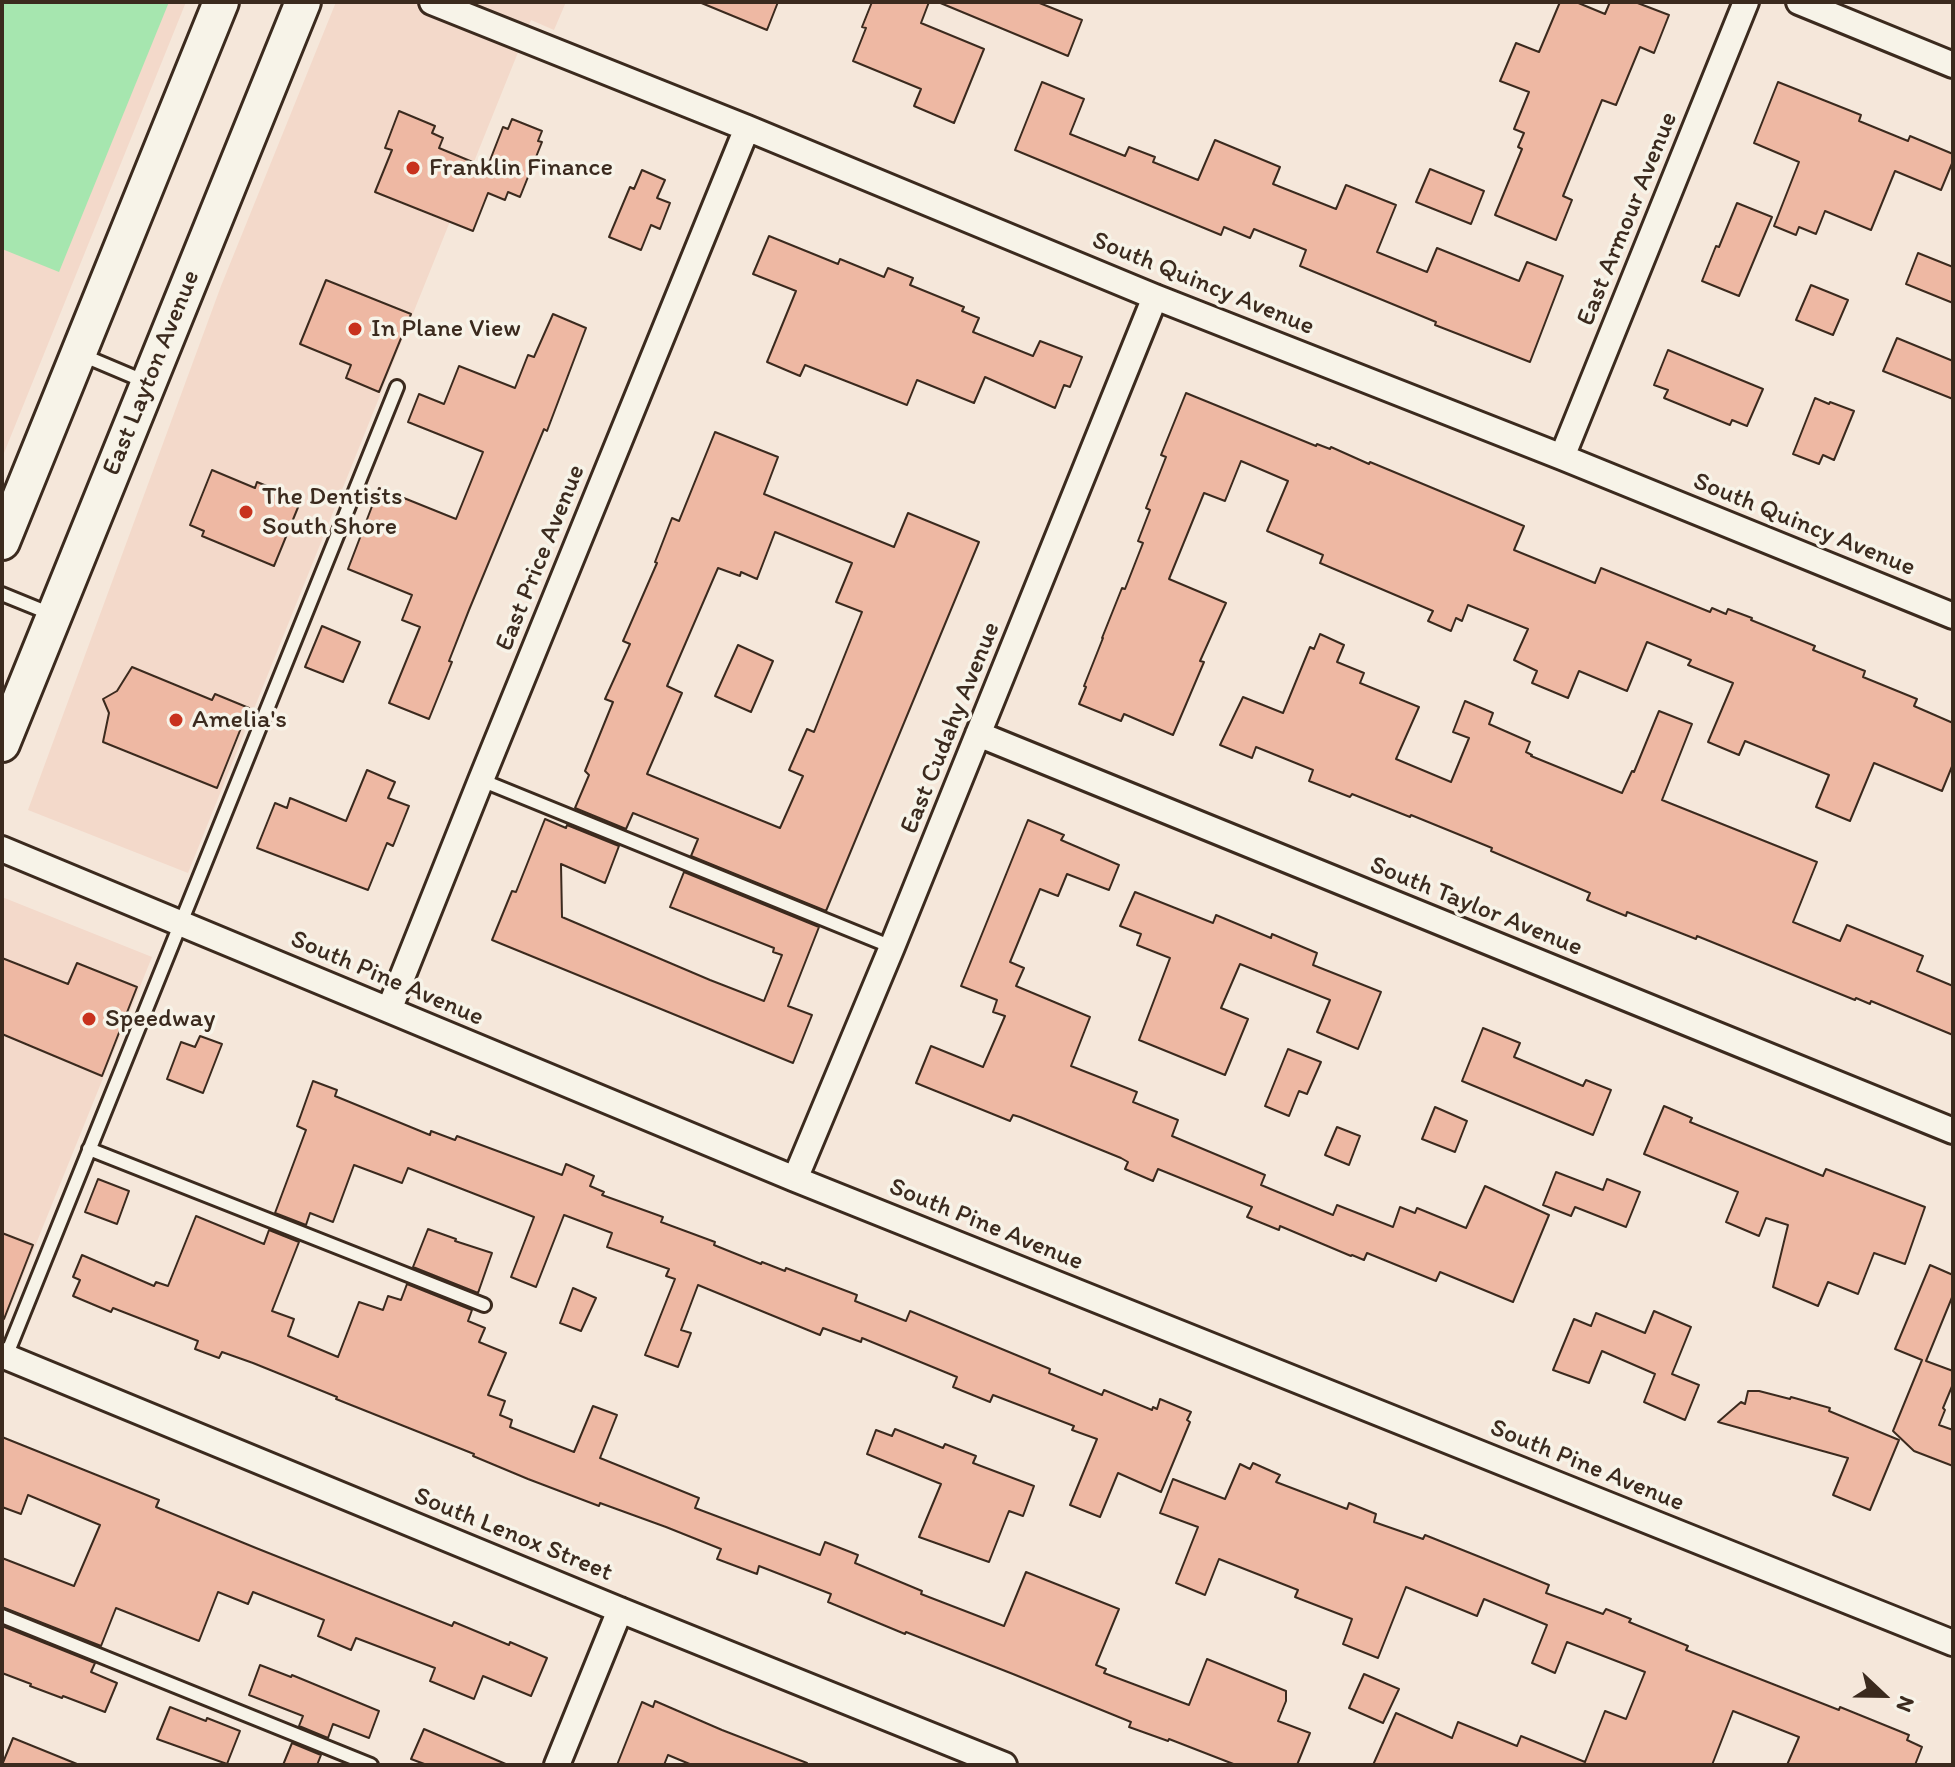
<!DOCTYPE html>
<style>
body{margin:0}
#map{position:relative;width:1955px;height:1767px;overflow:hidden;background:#f5e7da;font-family:Itim,sans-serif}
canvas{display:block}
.frame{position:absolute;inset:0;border:4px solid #3b2a1e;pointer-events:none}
.north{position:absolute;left:1843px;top:1655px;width:80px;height:80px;-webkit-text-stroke:6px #f7f3e8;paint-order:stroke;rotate:112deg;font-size:22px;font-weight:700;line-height:32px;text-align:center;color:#3b2a1e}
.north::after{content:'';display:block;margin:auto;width:28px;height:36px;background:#3b2a1e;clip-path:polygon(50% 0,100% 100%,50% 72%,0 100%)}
</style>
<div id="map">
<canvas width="1955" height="1767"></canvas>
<div class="frame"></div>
<div class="north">N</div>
</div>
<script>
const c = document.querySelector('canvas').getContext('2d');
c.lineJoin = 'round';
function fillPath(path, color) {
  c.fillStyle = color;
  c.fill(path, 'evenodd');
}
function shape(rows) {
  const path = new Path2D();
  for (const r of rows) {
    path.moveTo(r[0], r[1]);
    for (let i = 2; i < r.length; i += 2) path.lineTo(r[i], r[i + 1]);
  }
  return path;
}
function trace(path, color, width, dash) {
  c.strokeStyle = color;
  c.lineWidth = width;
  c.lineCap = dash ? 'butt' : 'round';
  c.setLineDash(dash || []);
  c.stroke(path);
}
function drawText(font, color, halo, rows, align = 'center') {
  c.font = font + ' Itim,sans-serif';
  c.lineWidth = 7;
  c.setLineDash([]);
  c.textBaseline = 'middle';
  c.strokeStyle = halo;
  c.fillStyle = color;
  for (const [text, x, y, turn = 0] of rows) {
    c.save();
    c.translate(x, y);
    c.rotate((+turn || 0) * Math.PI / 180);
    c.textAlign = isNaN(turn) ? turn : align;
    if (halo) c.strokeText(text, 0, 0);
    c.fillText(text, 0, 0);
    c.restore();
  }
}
fillPath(shape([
 [2,2,186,2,2,458],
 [336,2,566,2,554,30,531,20,188,873,28,810,221,286],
 [2,897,152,957,2,1328]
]), '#f3d9ca');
fillPath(shape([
 [2,2,169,2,59,272,2,249]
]), '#a6e6af');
const building = shape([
 [699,2,778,2,767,30,699,2],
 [872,2,929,2,921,23,984,49,954,123,914,106,921,89,853,61,866,28,862,27,872,2],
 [938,2,1037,2,1082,20,1068,56,938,2],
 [1560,2,1576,2,1605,14,1610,2,1635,2,1669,15,1654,53,1640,47,1616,105,1602,100,1563,196,1572,200,1556,240,1495,215,1522,149,1518,147,1524,133,1514,129,1529,92,1500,81,1516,43,1539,52,1560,2],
 [1042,82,1084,99,1070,134,1125,156,1129,147,1155,157,1153,162,1198,180,1215,140,1280,167,1273,184,1336,209,1346,185,1396,205,1377,252,1427,272,1437,248,1519,281,1527,262,1563,276,1530,362,1435,325,1436,322,1300,266,1306,250,1254,229,1250,238,1224,227,1221,235,1015,150,1042,82],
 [1778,82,1861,115,1859,121,1908,141,1910,136,1953,154,1953,161,1941,190,1895,171,1871,230,1825,211,1816,234,1799,227,1796,235,1774,226,1799,162,1754,143,1778,82],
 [399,111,435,126,432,133,443,138,439,148,487,168,503,127,508,129,512,119,542,131,538,141,542,142,520,197,508,192,505,200,488,193,473,231,375,192,392,150,385,148,399,111],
 [1430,169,1484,191,1471,224,1416,202,1430,169],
 [642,170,665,180,657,198,670,203,660,229,651,225,641,250,609,237,630,187,634,189,642,170],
 [1737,203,1772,217,1739,296,1702,281,1716,246,1719,247,1737,203],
 [769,236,838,264,840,259,884,277,888,268,913,278,910,285,964,307,962,311,979,318,973,332,1033,356,1040,341,1082,357,1070,387,1064,385,1055,408,985,377,974,403,917,380,907,405,805,365,800,376,767,362,796,291,753,274,769,236],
 [1918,253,1953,267,1953,303,1906,284,1918,253],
 [326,280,411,314,379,392,346,378,351,365,300,344,326,280],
 [1811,285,1848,300,1833,335,1796,320,1811,285],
 [553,314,586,328,547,431,544,429,469,610,449,661,452,662,429,719,389,703,420,627,402,620,412,595,348,569,379,488,456,519,483,452,408,422,419,394,444,404,459,366,515,388,528,355,534,357,553,314],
 [1897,338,1953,361,1953,399,1883,371,1897,338],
 [1668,350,1763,389,1747,426,1732,420,1730,425,1664,398,1668,390,1654,385,1668,350],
 [1186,393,1316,446,1317,444,1330,449,1331,447,1369,464,1370,462,1524,526,1514,550,1595,583,1601,568,1710,612,1712,608,1726,614,1728,609,1752,618,1751,620,1815,646,1813,650,1865,671,1863,677,1917,699,1914,706,1953,723,1953,764,1942,791,1874,763,1850,821,1816,807,1829,775,1745,741,1739,755,1708,742,1733,683,1688,665,1691,660,1647,642,1627,691,1579,671,1568,698,1532,683,1537,671,1514,660,1528,629,1468,605,1462,621,1456,618,1451,631,1428,621,1433,611,1320,563,1323,555,1267,531,1288,481,1241,461,1225,501,1204,493,1169,579,1226,603,1200,661,1204,662,1173,735,1124,714,1121,721,1079,704,1086,687,1084,686,1103,638,1102,638,1122,588,1125,589,1143,543,1138,541,1150,510,1146,508,1166,457,1161,455,1186,393],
 [1815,398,1829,404,1830,402,1854,411,1834,460,1823,455,1819,464,1793,454,1815,398],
 [715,432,778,457,764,494,840,525,894,547,908,513,979,542,826,911,691,856,698,839,633,813,626,829,575,808,589,775,585,771,613,702,605,699,630,644,623,641,657,563,655,562,672,518,679,521,715,432],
 [775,532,852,563,836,602,862,612,814,732,807,729,789,770,803,776,780,828,647,774,682,693,667,686,718,568,740,576,741,572,757,579,775,532],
 [212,470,255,488,257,482,301,500,274,566,202,536,204,531,190,525,212,470],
 [322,626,360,642,343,682,305,667,322,626],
 [1320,634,1344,645,1337,662,1364,673,1360,683,1419,707,1396,759,1451,782,1469,738,1453,732,1465,701,1493,713,1489,724,1530,742,1526,752,1532,755,1531,756,1622,793,1632,771,1634,772,1659,711,1692,724,1662,800,1817,862,1793,922,1840,941,1847,925,1923,956,1917,971,1953,986,1953,1035,1871,1001,1870,1004,1856,998,1855,1000,1697,936,1696,939,1627,912,1626,916,1587,900,1590,893,1491,851,1492,848,1411,815,1410,817,1352,794,1350,797,1309,781,1313,770,1256,747,1252,758,1220,745,1243,697,1283,713,1310,647,1314,649,1320,634],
 [738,645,773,661,751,712,715,696,738,645],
 [132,667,212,700,215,694,249,708,217,788,103,742,109,713,103,699,117,691,132,667],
 [367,770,395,782,388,798,409,806,393,846,387,843,368,890,257,848,275,803,287,808,290,798,346,821,367,770],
 [545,819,566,828,567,825,619,846,605,883,561,864,562,917,710,980,764,1001,782,955,773,952,774,948,670,907,684,872,819,927,788,1006,812,1015,793,1063,492,940,512,891,516,892,545,819],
 [1028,820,1064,835,1061,840,1119,865,1109,890,1067,874,1058,896,1040,889,1010,962,1024,968,1016,986,1090,1017,1071,1066,1137,1092,1133,1102,1178,1120,1172,1136,1265,1175,1261,1185,1333,1215,1337,1205,1393,1227,1400,1207,1415,1213,1417,1208,1466,1228,1485,1186,1549,1215,1513,1302,1440,1272,1436,1281,1367,1253,1364,1260,1352,1255,1351,1256,1280,1226,1279,1230,1247,1217,1252,1207,1158,1169,1153,1181,1125,1169,1128,1162,1121,1158,1020,1117,1013,1115,1010,1121,916,1083,931,1046,983,1067,1005,1016,993,1012,997,1000,961,986,1028,820],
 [1135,892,1213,923,1216,915,1271,938,1272,934,1317,953,1313,965,1381,992,1358,1049,1317,1032,1330,1000,1240,964,1221,1008,1248,1019,1225,1075,1139,1040,1170,958,1137,945,1141,934,1120,926,1135,892],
 [2,958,68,984,77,963,137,987,102,1076,2,1034,2,958],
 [1483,1028,1520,1043,1514,1057,1583,1086,1586,1080,1611,1090,1593,1135,1462,1081,1483,1028],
 [200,1036,222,1044,203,1093,167,1079,181,1042,195,1047,200,1036],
 [1288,1049,1321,1062,1307,1094,1299,1091,1289,1116,1265,1106,1288,1049],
 [313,1081,337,1090,335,1096,430,1135,431,1131,455,1140,457,1136,562,1175,566,1164,594,1176,590,1186,604,1192,602,1195,663,1217,661,1222,715,1242,714,1245,761,1264,762,1262,785,1271,786,1268,857,1295,855,1301,906,1321,910,1311,1050,1369,1049,1373,1102,1395,1104,1390,1152,1410,1153,1407,1157,1409,1160,1399,1191,1412,1187,1420,1190,1422,1161,1492,1118,1473,1100,1517,1070,1505,1097,1439,1072,1430,1074,1426,993,1395,990,1402,953,1387,957,1377,862,1338,861,1342,823,1328,820,1335,698,1285,681,1330,691,1333,678,1367,645,1355,675,1279,666,1276,669,1269,607,1247,612,1233,564,1215,536,1287,511,1277,534,1217,408,1168,402,1183,354,1165,333,1222,310,1213,306,1225,275,1213,306,1130,297,1126,313,1081],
 [1664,1106,1692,1118,1690,1122,1823,1176,1826,1169,1925,1207,1905,1264,1874,1253,1858,1294,1828,1282,1818,1306,1773,1287,1788,1225,1766,1218,1759,1236,1726,1222,1738,1192,1644,1154,1664,1106],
 [1435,1107,1467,1121,1455,1152,1422,1139,1435,1107],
 [1337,1127,1360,1136,1349,1165,1325,1155,1337,1127],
 [1556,1172,1603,1190,1607,1179,1640,1192,1626,1227,1575,1207,1571,1216,1543,1205,1556,1172],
 [98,1179,129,1191,117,1224,85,1212,98,1179],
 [196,1216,264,1244,269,1230,299,1242,272,1311,294,1319,288,1336,338,1357,359,1302,383,1310,388,1296,401,1300,407,1284,472,1310,468,1321,485,1328,479,1342,506,1353,488,1395,505,1401,500,1415,512,1420,510,1427,574,1452,593,1406,617,1415,600,1458,699,1498,695,1508,820,1555,825,1542,858,1555,855,1563,922,1591,921,1594,1004,1626,1026,1572,1119,1609,1096,1665,1106,1669,1104,1673,1189,1705,1207,1659,1286,1691,1286,1701,1278,1721,1310,1733,1297,1765,1236,1765,1169,1739,1168,1741,1129,1727,1131,1722,1013,1674,906,1632,905,1634,828,1602,831,1594,759,1566,757,1574,717,1559,721,1549,666,1527,600,1503,599,1506,528,1479,473,1456,474,1454,336,1399,337,1397,253,1363,222,1352,219,1358,195,1349,198,1341,113,1308,111,1312,73,1296,80,1280,73,1277,82,1255,154,1286,156,1282,168,1286,196,1216],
 [428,1229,456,1239,455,1241,492,1253,478,1293,413,1267,428,1229],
 [2,1233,33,1245,4,1319,2,1319,2,1233],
 [1930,1265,1953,1275,1953,1295,1926,1361,1953,1371,1953,1384,1943,1408,1945,1410,1939,1425,1953,1430,1953,1466,1914,1451,1893,1431,1922,1360,1895,1349,1930,1265],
 [573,1288,596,1298,581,1331,560,1323,573,1288],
 [1654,1311,1691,1327,1672,1374,1699,1385,1685,1420,1644,1402,1655,1374,1602,1351,1589,1383,1553,1370,1574,1319,1591,1326,1596,1313,1645,1333,1654,1311],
 [1748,1391,1759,1391,1790,1399,1791,1397,1830,1408,1829,1411,1899,1440,1870,1510,1833,1495,1848,1458,1718,1422,1741,1402,1745,1404,1748,1391],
 [895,1429,943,1448,945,1444,976,1456,973,1463,1034,1486,1023,1516,1009,1511,989,1562,919,1537,941,1484,867,1454,876,1430,892,1436,895,1429],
 [2,1437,159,1500,156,1507,256,1548,452,1626,454,1622,509,1645,510,1642,547,1658,531,1696,483,1676,474,1699,430,1681,435,1668,356,1638,351,1650,318,1636,324,1620,253,1592,248,1604,218,1592,199,1641,116,1608,101,1646,2,1607,2,1558,74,1586,100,1525,28,1495,21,1514,2,1507,2,1437],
 [1253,1463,1280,1475,1276,1482,1347,1509,1349,1503,1376,1514,1374,1522,1423,1539,1425,1535,1480,1557,1549,1585,1546,1593,1603,1614,1606,1609,1631,1619,1629,1622,1688,1646,1686,1650,1839,1710,1840,1707,1909,1735,1907,1740,1922,1747,1915,1765,1787,1765,1799,1737,1733,1711,1712,1765,1373,1765,1396,1713,1452,1738,1458,1722,1517,1746,1521,1736,1585,1762,1605,1711,1626,1719,1645,1672,1567,1642,1555,1673,1532,1663,1547,1625,1484,1599,1477,1616,1406,1587,1378,1658,1343,1644,1352,1619,1295,1597,1298,1590,1219,1559,1205,1595,1176,1583,1198,1527,1160,1513,1173,1479,1225,1499,1240,1464,1250,1469,1253,1463],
 [2,1626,95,1663,91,1672,117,1683,105,1712,63,1696,62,1698,30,1686,31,1684,2,1673,2,1626],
 [260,1665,291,1677,292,1675,379,1711,369,1738,333,1724,328,1738,299,1726,303,1716,249,1695,260,1665],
 [1364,1674,1399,1689,1383,1723,1349,1708,1364,1674],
 [655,1701,722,1730,807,1763,806,1765,692,1765,668,1755,664,1765,617,1765,642,1702,653,1707,655,1701],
 [170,1707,206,1721,207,1718,240,1731,227,1764,157,1739,170,1707],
 [424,1729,508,1765,427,1765,411,1759,424,1729],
 [13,1738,77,1764,77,1765,2,1765,13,1738],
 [292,1743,321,1755,317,1765,283,1765,292,1743]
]);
fillPath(building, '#eeb8a3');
trace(building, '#3b2a1e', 2);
const lane = shape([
 [82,355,146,382],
 [2,594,51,614],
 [481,780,892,947],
 [89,1149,484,1305],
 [5,1359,397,387],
 [2,1616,371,1765]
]);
const street = shape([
 [432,2,747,128,1155,297,1562,457,1953,616],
 [1799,2,1953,65],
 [1562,457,1746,2],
 [978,734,1953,1131],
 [2,849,795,1179,1953,1643],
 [389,1010,481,780,747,128],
 [795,1179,892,947,1155,297],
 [2,1355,620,1610,1004,1765],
 [557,1765,620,1610]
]);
const secondary = shape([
 [2,542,221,2],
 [2,744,303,2]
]);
trace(lane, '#3b2a1e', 18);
trace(street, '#3b2a1e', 30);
trace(secondary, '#3b2a1e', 40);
trace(lane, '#f7f3e8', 12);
trace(street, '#f7f3e8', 24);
trace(secondary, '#f7f3e8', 34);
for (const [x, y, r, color] of [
 [413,168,8,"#c8321e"],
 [355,329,8,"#c8321e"],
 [246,512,8,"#c8321e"],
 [176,720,8,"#c8321e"],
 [89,1019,8,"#c8321e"]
]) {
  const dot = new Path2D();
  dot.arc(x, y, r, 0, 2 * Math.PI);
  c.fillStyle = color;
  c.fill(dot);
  trace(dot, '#f7f3e8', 3);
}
drawText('26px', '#3b2a1e', '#f7f3e8', [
 ["Franklin Finance",429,168],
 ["In Plane View",371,329],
 ["The Dentists",262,497],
 ["South Shore",262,527],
 ["Amelia's",192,720],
 ["Speedway",105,1019]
], 'left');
drawText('26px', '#3b2a1e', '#f7f3e8', [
 ["East Armour Avenue",1628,219,-68],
 ["South Quincy Avenue",1203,284,22],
 ["East Layton Avenue",152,373,-68],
 ["South Quincy Avenue",1804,525,22],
 ["East Price Avenue",541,558,-68],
 ["East Cudahy Avenue",951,728,-68],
 ["South Taylor Avenue",1476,907,22],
 ["South Pine Avenue",387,979,23],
 ["South Pine Avenue",986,1225,22],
 ["South Pine Avenue",1587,1466,22],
 ["South Lenox Street",513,1535,22]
]);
</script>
